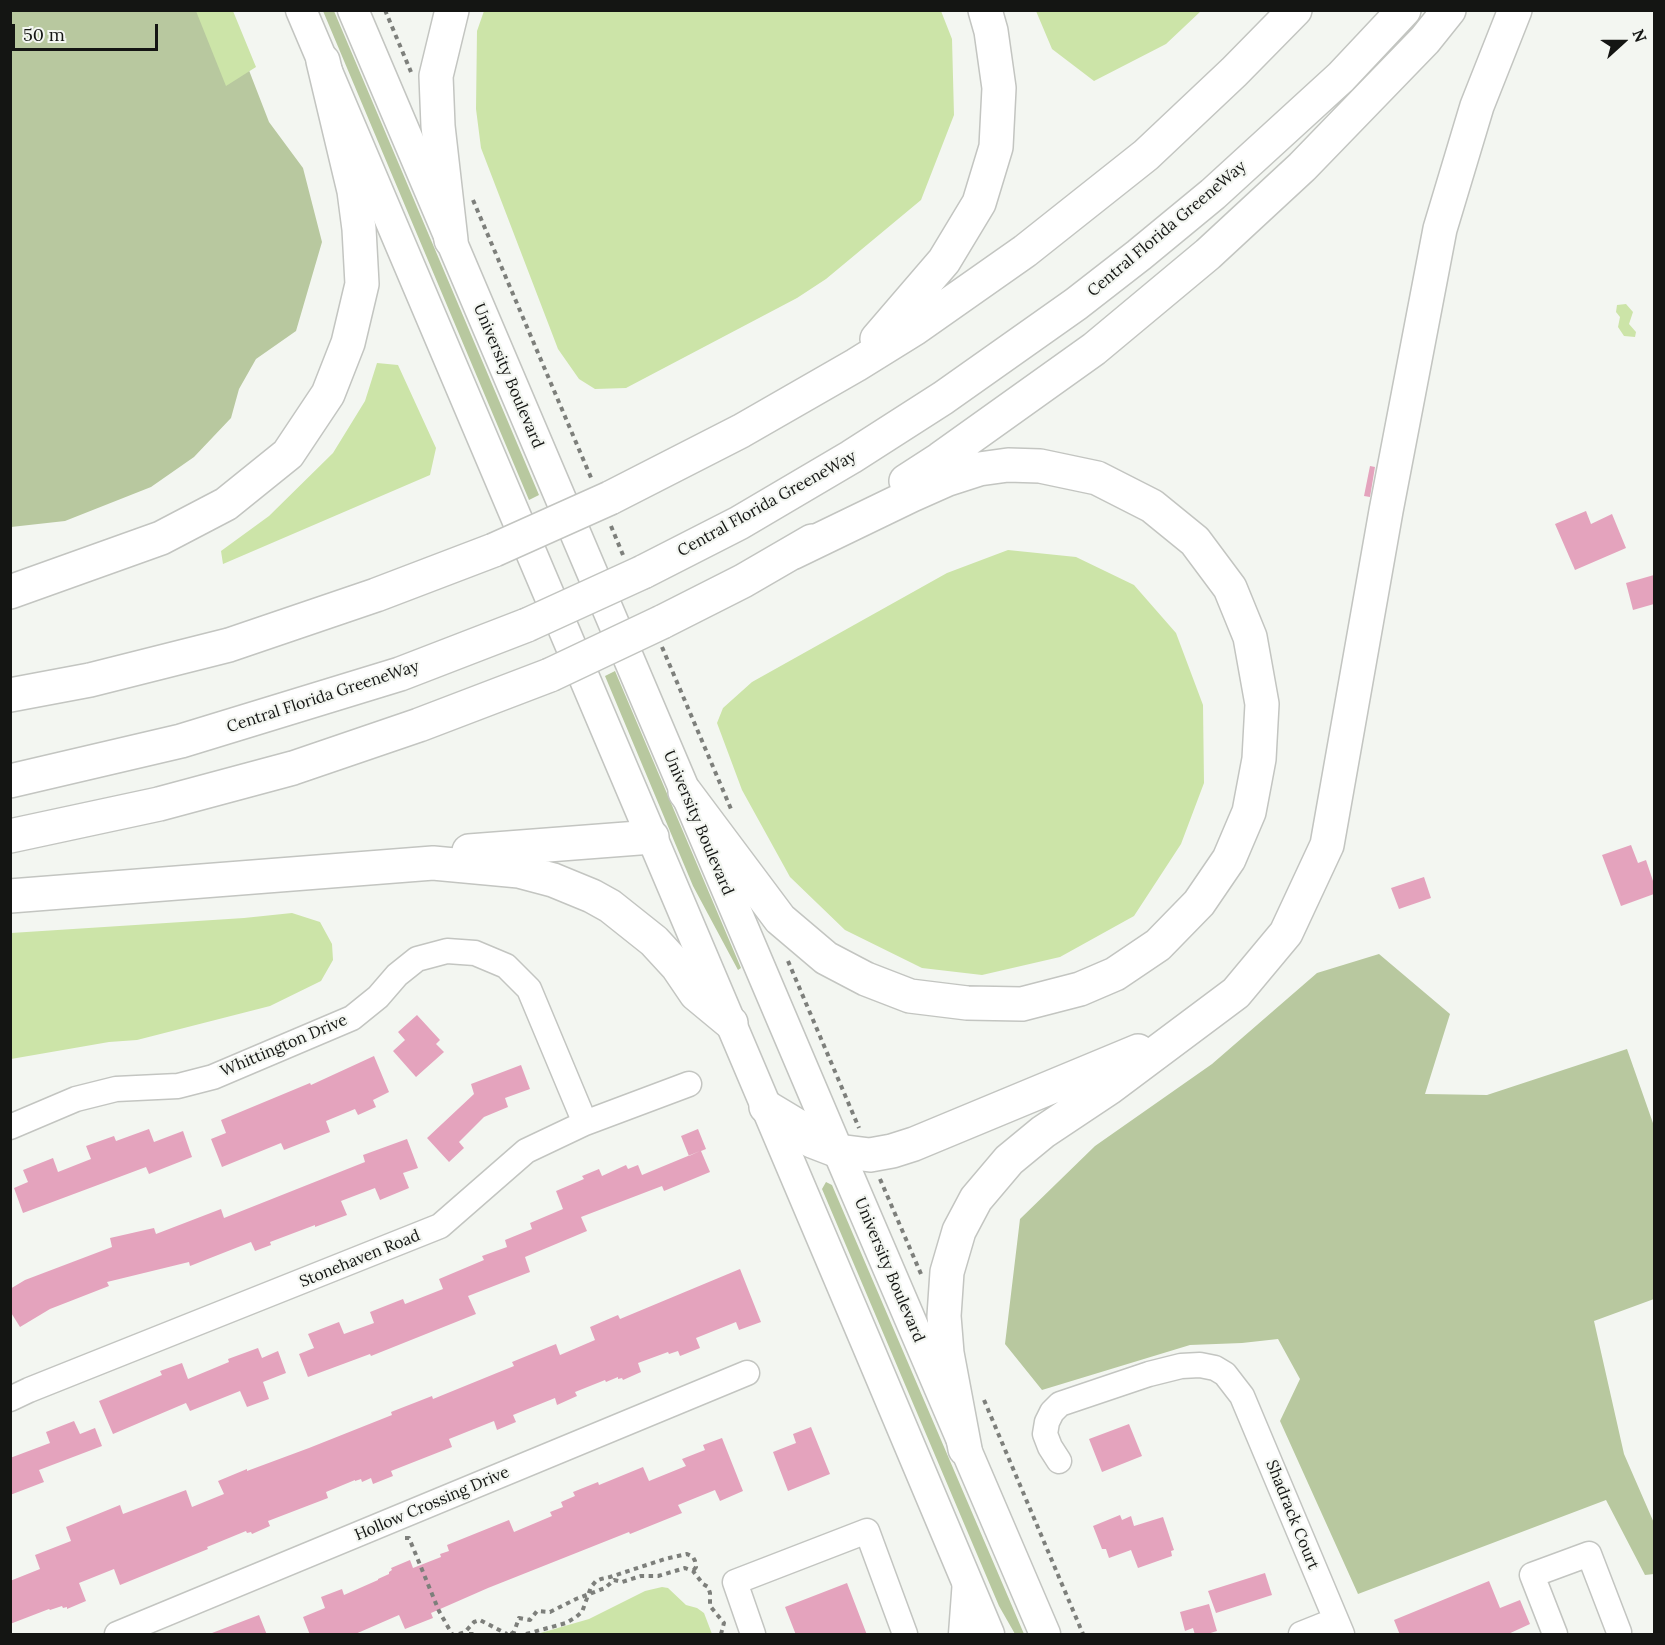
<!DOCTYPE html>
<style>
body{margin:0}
#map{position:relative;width:1665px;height:1645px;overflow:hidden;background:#f3f6f1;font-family:Lora,serif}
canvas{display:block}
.frame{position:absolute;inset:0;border:12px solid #141513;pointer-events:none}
.north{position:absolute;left:1593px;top:12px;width:60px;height:60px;-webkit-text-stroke:4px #f3f6f1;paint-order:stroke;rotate:69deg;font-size:16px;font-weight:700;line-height:24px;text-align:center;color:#141513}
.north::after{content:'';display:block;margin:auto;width:21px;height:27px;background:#141513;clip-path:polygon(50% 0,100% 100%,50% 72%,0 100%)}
.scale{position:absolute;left:12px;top:24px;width:146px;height:27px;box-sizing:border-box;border:3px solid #141513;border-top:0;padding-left:8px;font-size:18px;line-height:21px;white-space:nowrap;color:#141513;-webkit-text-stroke:4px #f3f6f1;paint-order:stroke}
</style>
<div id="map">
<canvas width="1665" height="1645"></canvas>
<div class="frame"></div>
<div class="north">N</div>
<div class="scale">50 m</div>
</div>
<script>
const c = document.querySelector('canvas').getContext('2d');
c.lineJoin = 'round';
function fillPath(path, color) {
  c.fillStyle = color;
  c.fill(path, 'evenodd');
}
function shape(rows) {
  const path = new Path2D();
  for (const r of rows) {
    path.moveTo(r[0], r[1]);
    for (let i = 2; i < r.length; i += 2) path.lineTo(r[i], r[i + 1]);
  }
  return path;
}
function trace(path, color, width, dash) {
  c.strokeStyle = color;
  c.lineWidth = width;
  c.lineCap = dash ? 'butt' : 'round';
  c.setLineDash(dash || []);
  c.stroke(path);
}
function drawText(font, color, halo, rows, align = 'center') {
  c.font = font + ' Lora,serif';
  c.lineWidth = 4.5;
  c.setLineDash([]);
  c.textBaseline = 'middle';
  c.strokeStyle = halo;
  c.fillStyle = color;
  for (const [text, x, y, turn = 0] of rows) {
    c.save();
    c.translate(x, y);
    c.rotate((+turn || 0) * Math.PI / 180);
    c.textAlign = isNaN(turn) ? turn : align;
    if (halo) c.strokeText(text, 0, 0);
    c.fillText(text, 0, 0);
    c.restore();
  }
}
fillPath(shape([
 [10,11,226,11,269,122,303,168,322,242,296,331,256,359,239,389,231,418,194,457,151,487,65,521,11,527],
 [323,11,334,11,539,495,529,500],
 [615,671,741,968,738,970,693,886,605,676],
 [1379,954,1450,1014,1425,1094,1487,1095,1627,1049,1654,1126,1654,1299,1594,1321,1624,1454,1654,1523,1654,1574,1645,1575,1606,1500,1358,1594,1280,1421,1300,1379,1278,1339,1242,1343,1190,1345,1042,1390,1005,1344,1020,1219,1095,1146,1212,1064,1317,973],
 [826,1182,832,1185,1024,1634,1015,1634,999,1606,822,1189]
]), '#b8c89f');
fillPath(shape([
 [196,11,233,11,256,67,226,86],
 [484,11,941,11,952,39,954,115,921,200,826,279,797,298,626,388,595,389,579,379,558,349,481,148,476,109,477,31],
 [1036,11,1201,11,1166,44,1094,81,1052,49],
 [1626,304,1633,312,1629,324,1636,332,1635,337,1624,336,1618,327,1620,317,1616,312,1617,305],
 [377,363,398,365,436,448,430,475,223,564,221,551,269,516,333,453,365,401],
 [1008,550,1076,557,1134,585,1176,633,1203,705,1204,783,1181,844,1134,916,1060,957,982,975,922,968,845,930,790,877,742,790,717,723,723,708,752,682,947,573],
 [292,913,320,922,332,944,333,960,321,981,270,1006,137,1040,109,1042,11,1059,11,933,244,918],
 [662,1587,668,1588,686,1605,697,1608,704,1613,712,1634,537,1634,589,1619,645,1591]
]), '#cce4a8');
fillPath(shape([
 [1370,466,1375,467,1370,497,1364,496],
 [1586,511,1591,524,1612,514,1626,548,1575,570,1555,524],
 [1654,575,1654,604,1633,610,1626,583],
 [1631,845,1638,863,1646,860,1654,884,1654,894,1621,906,1602,855],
 [1424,877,1431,898,1399,909,1391,888],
 [417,1015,440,1040,436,1044,444,1052,416,1077,393,1051,405,1040,398,1032],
 [374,1056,389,1092,373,1100,376,1107,358,1115,355,1109,326,1121,330,1132,284,1150,281,1143,222,1167,211,1139,226,1133,221,1120,310,1083,311,1085],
 [521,1065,530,1089,505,1098,508,1107,484,1117,459,1142,464,1148,449,1162,427,1138,474,1094,471,1084],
 [149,1129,154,1142,183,1131,192,1157,149,1174,146,1167,23,1213,14,1188,28,1182,23,1170,53,1158,58,1172,91,1159,86,1146,114,1136,116,1141],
 [698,1129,706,1149,701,1151,710,1172,664,1191,662,1186,581,1217,587,1231,525,1257,530,1272,468,1296,476,1314,371,1356,370,1354,308,1377,299,1354,314,1348,308,1334,339,1322,344,1334,374,1323,370,1312,403,1299,405,1304,443,1289,439,1279,484,1260,482,1256,507,1247,505,1240,532,1229,530,1223,563,1209,556,1191,584,1179,582,1176,599,1169,602,1176,626,1165,628,1169,638,1165,642,1175,700,1151,689,1156,681,1136],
 [407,1139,418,1168,403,1173,409,1188,380,1200,375,1188,341,1201,347,1215,315,1227,315,1225,270,1242,271,1245,255,1251,251,1242,190,1266,189,1262,107,1282,109,1286,50,1309,20,1327,10,1311,10,1289,25,1280,112,1247,110,1238,154,1228,156,1234,221,1209,224,1218,365,1162,363,1155],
 [740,1269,761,1322,739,1330,736,1322,696,1338,700,1348,680,1356,678,1351,669,1354,668,1352,638,1363,641,1372,623,1380,622,1378,618,1379,618,1377,606,1382,605,1380,575,1392,577,1396,557,1405,555,1398,513,1415,516,1422,497,1430,494,1421,449,1439,452,1447,391,1471,393,1476,373,1484,371,1478,362,1482,361,1479,355,1481,355,1480,326,1492,328,1498,268,1521,270,1526,252,1534,251,1532,247,1533,246,1531,207,1547,208,1549,120,1585,114,1569,79,1583,86,1601,67,1609,67,1607,63,1608,62,1606,50,1610,49,1609,10,1624,10,1581,40,1569,35,1555,71,1541,66,1527,120,1505,123,1514,186,1490,192,1507,224,1494,218,1481,247,1469,247,1471,309,1448,392,1415,391,1412,432,1396,433,1399,514,1366,512,1362,556,1344,560,1355,595,1340,590,1327,618,1315,620,1319],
 [258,1348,262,1358,278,1351,286,1373,263,1382,269,1399,247,1407,240,1391,190,1411,186,1403,113,1434,99,1401,162,1375,160,1371,182,1363,188,1379,229,1362,228,1359],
 [74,1421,80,1434,95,1428,102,1446,39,1470,44,1482,10,1495,10,1458,50,1443,46,1432],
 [1129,1424,1142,1456,1102,1472,1089,1439],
 [811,1427,830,1474,788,1491,773,1452,796,1443,793,1434],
 [722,1438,743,1491,720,1501,715,1490,678,1505,682,1513,630,1534,629,1532,488,1588,431,1613,433,1618,405,1629,399,1615,353,1635,310,1635,303,1617,325,1608,321,1597,342,1589,344,1595,378,1580,378,1579,389,1574,389,1572,392,1570,391,1568,410,1560,413,1568,441,1557,440,1554,449,1551,447,1545,509,1520,514,1532,552,1516,550,1512,563,1507,561,1502,575,1496,573,1492,598,1482,599,1485,643,1467,649,1481,686,1466,682,1459,705,1450,703,1445],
 [1120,1515,1122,1520,1131,1516,1134,1526,1163,1517,1174,1550,1171,1551,1172,1556,1138,1568,1131,1550,1109,1558,1106,1549,1102,1549,1093,1526],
 [1265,1573,1272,1595,1216,1613,1208,1591],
 [1489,1581,1500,1608,1520,1600,1530,1624,1506,1635,1400,1635,1394,1620],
 [847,1583,867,1635,796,1635,785,1607],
 [1209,1604,1217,1631,1204,1635,1195,1635,1193,1628,1185,1631,1180,1612],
 [259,1615,267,1635,212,1635,212,1633]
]), '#e4a3bd');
const minor = shape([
 [10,1127,76,1099,116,1089,178,1086,213,1077,352,1018,378,997,397,975,417,959,447,951,475,953,506,966,529,989,585,1123],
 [10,1399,29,1390,440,1226,526,1151,585,1123,689,1084],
 [1059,1461,1050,1447,1045,1434,1047,1422,1052,1412,1060,1404,1149,1374,1181,1366,1200,1365,1215,1368,1225,1374,1242,1396,1342,1634],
 [117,1634,747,1373],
 [753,1634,735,1582,867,1531,905,1634],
 [961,1634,965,1580],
 [1301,1634,1336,1620],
 [1555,1634,1532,1575,1589,1554,1619,1632]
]);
const major = shape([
 [301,10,866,1342,989,1634],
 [353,10,838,1151,1045,1634]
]);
const highway = shape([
 [451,240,438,126,436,76,452,10],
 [877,339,944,261,979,203,996,147,999,88,991,31,985,10],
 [906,481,940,459,1094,349,1208,254,1302,167,1425,40,1449,10],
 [610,498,741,431,856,365,914,329,1025,251,1146,155,1234,72,1295,10],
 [643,572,739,523,851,457,943,398,1076,304,1139,255,1213,194,1341,77,1404,10],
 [10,592,161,538,226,504,288,454,328,394,348,343,362,284,359,229,354,191,323,61],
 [662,622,743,581,812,541],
 [10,695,90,680,229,645,376,595,494,550],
 [10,781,181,741,400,674,527,625],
 [685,792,780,919,826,958,866,979,910,996,967,1003,1022,1004,1080,989,1115,974,1158,945,1199,903,1229,859,1249,812,1259,759,1262,704,1250,637,1230,588,1195,541,1152,506,1097,478,1040,466,1008,465,979,469,948,479,912,495,792,553],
 [10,836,159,804,293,768,419,725,550,675],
 [469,851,652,837],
 [10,896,433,863,519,871,553,880,592,896,610,906,654,941,677,966,696,994,731,1023],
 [766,1107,796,1125,812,1141,838,1151,870,1155,892,1151,914,1144,1138,1051],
 [965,1449,947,1353,944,1316,947,1272,959,1231,976,1199,1009,1160,1043,1132,1109,1088,1236,993,1286,933,1327,845,1386,511,1440,229,1477,106,1515,10]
]);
trace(minor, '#c3c5c1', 27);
trace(major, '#c3c5c1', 33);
trace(highway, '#c3c5c1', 36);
trace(shape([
 [385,10,411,72],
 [473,200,592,480],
 [611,526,623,555],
 [662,647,731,809],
 [788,961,859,1128],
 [880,1179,921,1274],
 [984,1400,1083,1634],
 [405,1538,409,1538,439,1611,452,1634],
 [459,1634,465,1632,474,1622,480,1620,507,1634],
 [469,1634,478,1634],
 [511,1634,514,1632,519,1618,530,1620,537,1611,550,1612,576,1599,605,1588,614,1580,622,1582,641,1576,658,1576,685,1568,693,1571,703,1584,708,1587,710,1593,710,1606,724,1623,721,1634],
 [526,1634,566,1623,576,1617,582,1612,591,1587,596,1581,601,1579,610,1577,665,1559,687,1554,693,1557,695,1561,696,1567,693,1571]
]), '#7d7f7b', 4, [4.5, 4.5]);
trace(minor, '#fff', 24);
trace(major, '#fff', 30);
trace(highway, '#fff', 33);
const highwayBridge = shape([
 [494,550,610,498],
 [527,625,643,572],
 [550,675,662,622]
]);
trace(highwayBridge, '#c3c5c1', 36, []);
trace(highwayBridge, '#fff', 33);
drawText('16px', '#141513', '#f3f6f1', [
 ["Central Florida GreeneWay",1167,229,-40],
 ["University Boulevard",508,376,67],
 ["Central Florida GreeneWay",767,504,-29],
 ["Central Florida GreeneWay",323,697,-18],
 ["University Boulevard",698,823,67],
 ["Whittington Drive",284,1046,-23],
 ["Stonehaven Road",360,1259,-22],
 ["University Boulevard",889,1270,67],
 ["Hollow Crossing Drive",432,1504,-23],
 ["Shadrack Court",1292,1515,68]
]);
</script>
